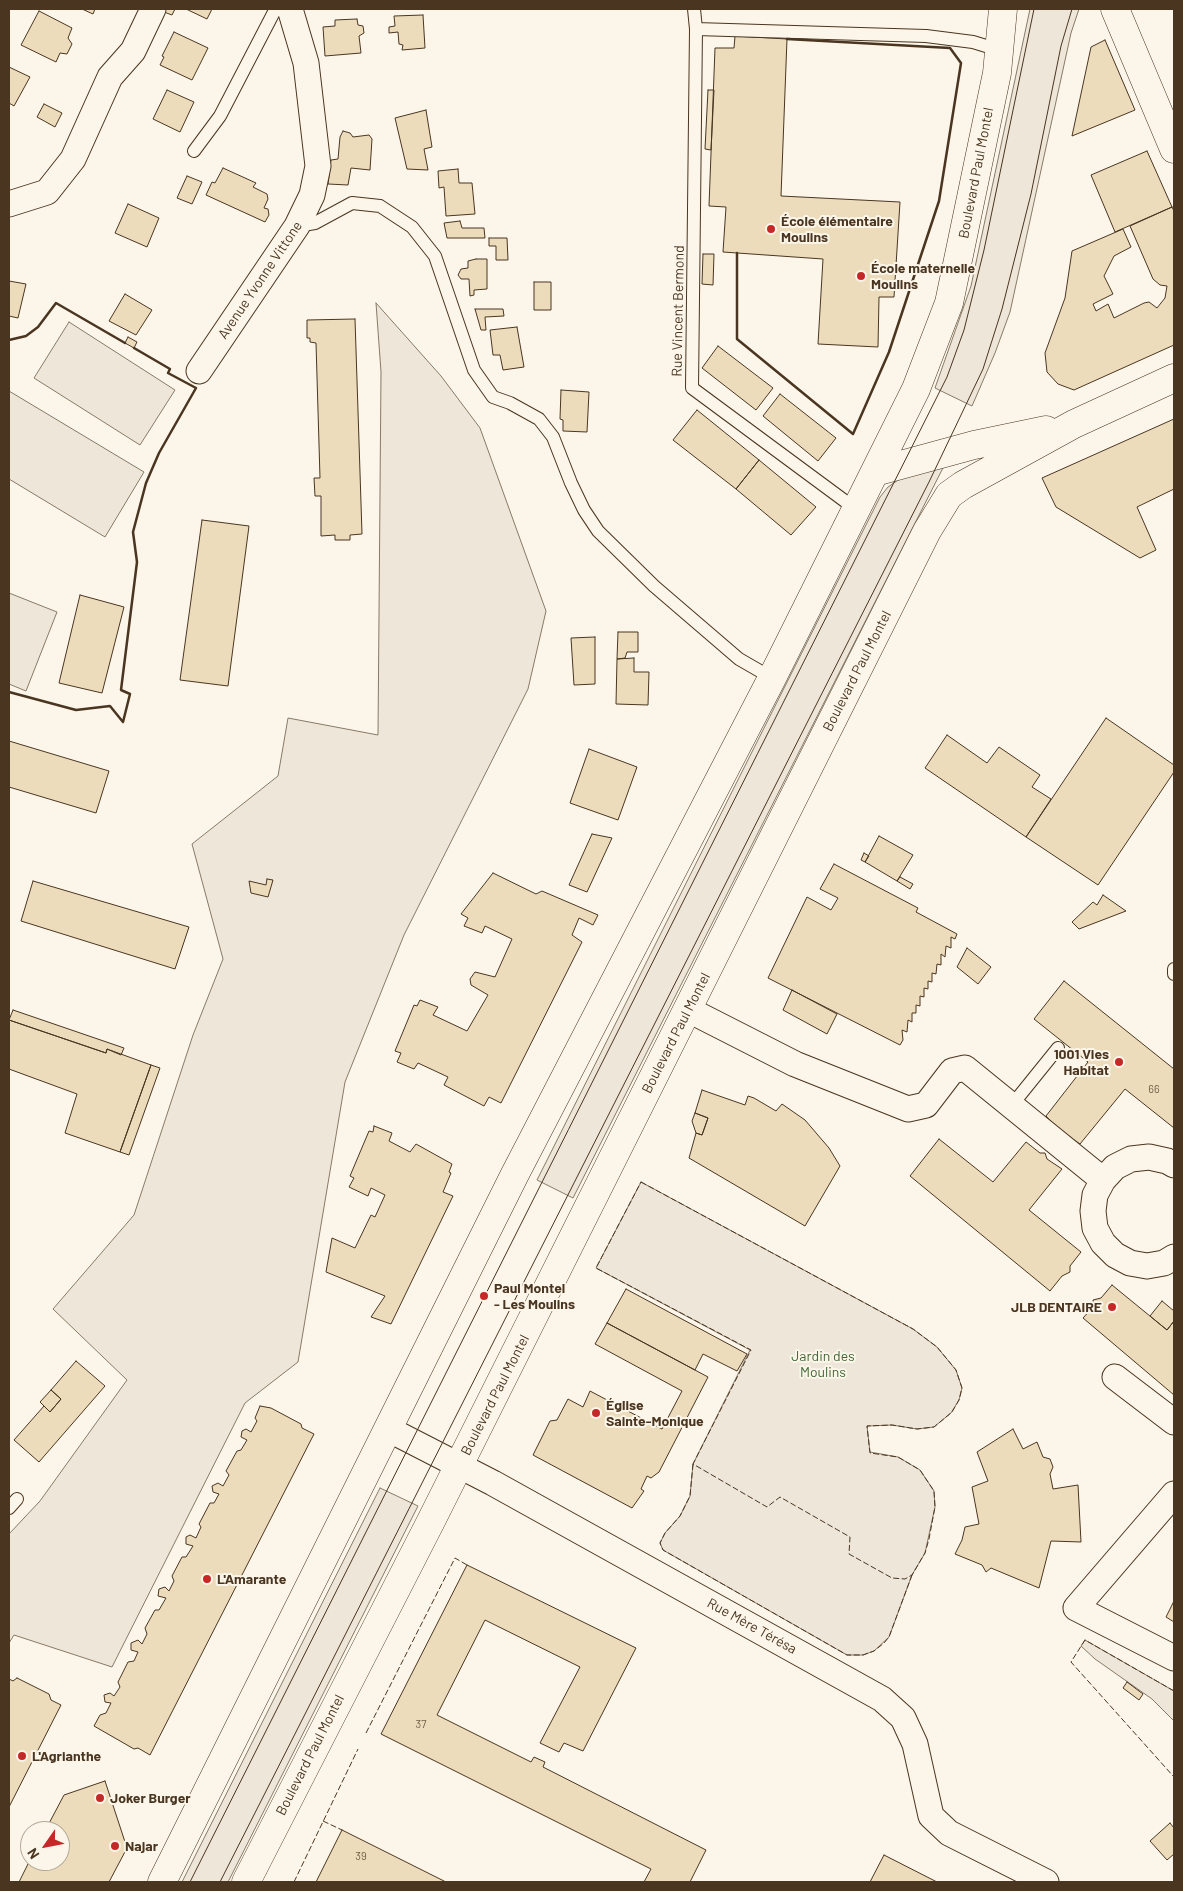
<!DOCTYPE html>
<meta charset="utf-8">
<style>
body{margin:0}
#map{position:relative;width:1183px;height:1891px;overflow:hidden;background:#fbf6e9;font-family:Barlow,sans-serif}
canvas{display:block}
.frame{position:absolute;inset:0;border:10px solid #4a3520;pointer-events:none}
.north{position:absolute;left:20px;top:1821px;width:50px;height:50px;box-sizing:border-box;background:#fbf6e9;border:1px solid #b4a999;border-radius:50%;rotate:237deg;font-size:14px;font-weight:700;line-height:20px;text-align:center;color:#4a3520}
.north::after{content:'';display:block;margin:auto;width:18px;height:22px;background:#c62828;clip-path:polygon(50% 0,100% 100%,50% 72%,0 100%)}
</style>
<div id="map">
<canvas width="1183" height="1891"></canvas>
<div class="frame"></div>
<div class="north">N</div>
</div>
<script>
const c = document.querySelector('canvas').getContext('2d');
c.lineJoin = 'round';
function fillPath(path, color) {
  c.fillStyle = color;
  c.fill(path, 'evenodd');
}
function shape(rows) {
  const path = new Path2D();
  for (const r of rows) {
    path.moveTo(r[0], r[1]);
    for (let i = 2; i < r.length; i += 2) path.lineTo(r[i], r[i + 1]);
  }
  return path;
}
function trace(path, color, width, dash) {
  c.strokeStyle = color;
  c.lineWidth = width;
  c.lineCap = dash ? 'butt' : 'round';
  c.setLineDash(dash || []);
  c.stroke(path);
}
function drawText(font, color, halo, rows, align = 'center') {
  c.font = font + ' Barlow,sans-serif';
  c.lineWidth = 4;
  c.setLineDash([]);
  c.textBaseline = 'middle';
  c.strokeStyle = halo;
  c.fillStyle = color;
  for (const [text, x, y, turn = 0] of rows) {
    c.save();
    c.translate(x, y);
    c.rotate((+turn || 0) * Math.PI / 180);
    c.textAlign = isNaN(turn) ? turn : align;
    if (halo) c.strokeText(text, 0, 0);
    c.fillText(text, 0, 0);
    c.restore();
  }
}
const green = shape([
 [1030,9,1079,9,1071,33,1010,312,995,353,972,406,935,388,971,286,1030,9],
 [376,303,441,376,480,428,546,611,528,689,404,935,345,1082,298,1362,245,1403,112,1667,14,1635,9,1643,9,1534,40,1501,127,1380,53,1309,134,1215,193,1035,223,959,192,844,278,776,288,718,378,735,381,372,376,303],
 [69,322,175,390,140,445,34,378,69,322],
 [9,391,144,472,105,537,9,479,9,391],
 [946,462,573,1198,537,1180,880,497,888,487,904,476,946,462],
 [9,593,57,612,26,691,9,684,9,593],
 [641,1182,913,1329,937,1347,956,1370,962,1388,959,1400,951,1413,934,1427,917,1429,892,1425,867,1426,870,1452,898,1457,920,1470,934,1491,935,1507,925,1553,912,1575,889,1637,874,1651,863,1655,847,1655,663,1550,660,1543,665,1533,680,1516,690,1496,693,1464,750,1350,596,1268,641,1182],
 [380,1488,418,1506,228,1882,182,1882,380,1488],
 [1085,1640,1174,1691,1174,1721,1152,1699,1095,1659,1081,1646,1085,1640]
]);
fillPath(green, '#ede6d9');
trace(green, '#887966', 1);
const building = shape([
 [82,9,95,9,93,14,82,9],
 [166,9,175,9,172,15,164,12,166,9],
 [186,9,212,9,207,19,186,9],
 [39,11,72,28,68,38,72,44,67,54,60,53,56,62,21,45,39,11],
 [423,15,425,48,402,50,403,45,399,44,398,32,389,33,389,27,395,26,394,16,423,15],
 [357,19,358,25,363,26,364,33,359,36,361,53,325,56,323,27,335,26,335,20,357,19],
 [174,32,208,48,192,80,160,65,164,57,162,56,174,32],
 [735,36,787,39,781,196,900,202,894,297,879,297,878,347,818,344,823,259,723,252,726,207,709,206,715,48,734,48,735,36],
 [1105,40,1135,110,1072,136,1091,47,1105,40],
 [9,67,30,77,14,106,9,103,9,67],
 [167,90,194,102,180,132,153,119,167,90],
 [708,90,714,90,711,150,705,149,708,90],
 [44,104,62,113,55,127,37,117,44,104],
 [426,110,432,147,424,149,428,170,407,169,395,118,426,110],
 [343,131,350,133,353,137,369,135,372,139,370,170,351,168,348,185,328,184,331,160,338,159,340,137,343,131],
 [1147,151,1172,207,1115,232,1091,175,1147,151],
 [223,168,256,183,253,187,267,194,268,199,264,208,268,209,269,215,265,222,206,195,212,182,215,183,223,168],
 [458,169,459,183,472,183,475,214,446,216,444,187,439,188,438,171,458,169],
 [187,176,202,182,192,204,177,198,187,176],
 [128,204,159,218,147,247,115,233,128,204],
 [1172,207,1174,211,1174,345,1074,390,1058,384,1047,372,1045,353,1065,298,1072,251,1123,229,1131,247,1114,256,1104,276,1113,294,1093,304,1096,311,1108,304,1114,318,1144,303,1149,302,1157,308,1165,298,1167,286,1160,285,1153,279,1130,226,1172,207],
 [460,221,462,228,484,228,485,238,447,238,444,223,460,221],
 [489,238,507,238,508,260,496,260,496,246,489,246,489,238],
 [703,254,714,254,713,285,702,284,703,254],
 [476,259,487,259,487,289,474,290,474,295,470,296,469,279,461,279,458,275,461,269,468,268,468,261,476,259],
 [9,281,26,284,18,318,9,316,9,281],
 [534,282,551,282,551,310,534,310,534,282],
 [125,294,152,310,136,335,109,321,125,294],
 [475,309,503,309,504,316,485,317,486,330,481,330,475,309],
 [355,319,362,534,350,535,350,540,335,540,335,535,321,536,321,496,315,496,314,478,320,478,316,343,310,342,310,338,307,338,307,320,355,319],
 [517,327,524,367,503,370,500,355,493,355,490,330,517,327],
 [128,337,137,342,134,348,125,343,128,337],
 [718,346,773,388,756,410,702,368,718,346],
 [561,390,589,392,587,432,563,431,563,420,560,419,561,390],
 [780,394,836,438,818,461,763,416,780,394],
 [697,410,759,460,736,489,673,440,697,410],
 [1174,419,1174,489,1137,507,1156,550,1140,558,1056,507,1042,478,1174,419],
 [759,460,816,507,791,535,736,489,759,460],
 [202,520,249,526,228,686,180,680,202,520],
 [80,595,124,607,102,693,59,683,80,595],
 [618,632,638,632,638,652,627,652,625,658,617,659,618,632],
 [595,637,595,684,574,685,571,638,595,637],
 [634,658,634,672,649,672,648,705,616,704,617,659,634,658],
 [1106,718,1174,765,1174,772,1098,885,1026,837,1106,718],
 [947,735,987,763,999,747,1040,775,1032,787,1051,799,1026,837,925,768,947,735],
 [9,741,109,771,96,813,9,787,9,741],
 [589,749,637,767,618,820,570,803,589,749],
 [592,834,612,838,587,892,569,885,592,834],
 [879,836,913,855,897,881,865,862,879,836],
 [864,853,869,856,865,862,861,860,864,853],
 [834,864,918,908,916,912,957,934,955,939,951,937,951,948,946,946,945,957,941,954,941,965,937,964,936,974,932,973,932,982,928,981,928,989,924,988,924,997,920,996,920,1006,916,1005,916,1013,912,1013,912,1022,908,1020,907,1032,902,1030,903,1040,900,1045,768,978,807,897,831,910,838,898,820,889,834,864],
 [493,873,536,894,542,891,598,915,593,925,579,918,572,935,582,942,501,1103,489,1097,484,1106,444,1085,448,1077,418,1063,414,1069,397,1062,401,1053,395,1051,414,1005,417,1006,420,1000,438,1007,433,1015,467,1031,488,995,471,985,470,979,475,972,495,977,512,939,485,926,482,933,464,926,468,918,461,914,493,873],
 [900,877,913,884,910,889,897,881,900,877],
 [267,879,273,880,268,897,251,893,249,881,266,885,267,879],
 [33,881,189,927,175,969,21,921,33,881],
 [1103,895,1126,911,1079,929,1072,922,1093,902,1097,905,1103,895],
 [967,948,991,967,978,984,957,967,967,948],
 [1064,981,1174,1069,1174,1128,1125,1089,1080,1144,1067,1135,1065,1136,1046,1116,1088,1062,1034,1019,1064,981],
 [792,990,837,1014,827,1034,783,1010,792,990],
 [13,1010,124,1048,121,1055,107,1049,106,1053,9,1020,13,1010],
 [9,1020,106,1053,107,1049,151,1065,120,1152,65,1133,77,1094,9,1069,9,1020],
 [151,1065,160,1068,129,1155,120,1152,151,1065],
 [702,1090,745,1105,748,1096,754,1098,776,1111,782,1104,805,1120,829,1148,840,1166,805,1226,689,1158,696,1133,702,1135,708,1118,695,1113,702,1090],
 [695,1113,708,1118,702,1135,696,1133,692,1121,695,1113],
 [374,1126,392,1133,389,1141,410,1152,416,1144,452,1164,449,1172,451,1173,443,1192,453,1196,391,1324,371,1317,385,1296,326,1272,332,1238,355,1248,371,1215,375,1217,385,1195,371,1188,368,1196,349,1187,354,1178,350,1176,369,1131,373,1132,374,1126],
 [939,1139,993,1182,1026,1142,1040,1153,1045,1153,1047,1159,1062,1169,1029,1210,1081,1252,1070,1266,1070,1272,1062,1276,1050,1291,910,1176,939,1139],
 [1112,1285,1167,1330,1174,1321,1174,1395,1083,1318,1094,1306,1093,1300,1101,1298,1112,1285],
 [626,1289,747,1354,737,1371,703,1354,695,1370,607,1323,626,1289],
 [1162,1301,1174,1311,1174,1321,1167,1330,1150,1316,1162,1301],
 [607,1323,708,1377,659,1472,651,1478,647,1476,641,1489,644,1491,632,1508,533,1455,550,1421,557,1420,568,1399,583,1407,590,1391,662,1429,682,1391,595,1344,607,1323],
 [76,1361,105,1386,39,1462,14,1440,44,1406,50,1412,61,1399,51,1390,76,1361],
 [51,1390,61,1399,50,1412,40,1402,51,1390],
 [260,1406,271,1408,301,1424,302,1428,314,1434,150,1755,138,1748,134,1749,94,1726,100,1715,106,1713,111,1703,105,1702,104,1695,110,1693,114,1696,120,1687,118,1682,128,1662,134,1661,138,1652,131,1650,131,1643,138,1640,142,1644,147,1634,145,1628,155,1610,159,1610,166,1598,158,1596,159,1589,165,1587,169,1591,174,1581,172,1576,182,1557,186,1557,193,1546,186,1544,186,1537,190,1535,196,1538,201,1527,199,1524,210,1503,214,1503,219,1494,213,1492,212,1486,218,1483,223,1486,229,1475,226,1471,237,1451,241,1450,247,1440,241,1437,242,1431,246,1429,251,1432,257,1421,255,1418,260,1406],
 [1013,1429,1023,1449,1037,1442,1043,1457,1050,1459,1053,1467,1050,1474,1053,1489,1078,1485,1081,1542,1051,1541,1039,1588,991,1568,986,1572,982,1565,955,1554,962,1540,965,1527,979,1524,972,1487,988,1481,977,1452,1013,1429],
 [467,1565,636,1648,583,1751,564,1743,559,1752,540,1743,580,1667,485,1620,437,1715,531,1762,534,1757,545,1762,543,1767,706,1850,690,1882,644,1882,651,1869,381,1734,467,1565],
 [1174,1601,1174,1622,1166,1617,1174,1601],
 [17,1678,49,1694,51,1700,61,1705,9,1807,9,1679,13,1681,17,1678],
 [1127,1682,1143,1694,1139,1700,1123,1688,1127,1682],
 [105,1781,127,1848,109,1882,19,1882,30,1860,60,1861,60,1831,45,1831,64,1795,105,1781],
 [1170,1823,1174,1828,1174,1854,1167,1860,1150,1841,1170,1823],
 [342,1830,446,1882,316,1882,342,1830],
 [884,1855,937,1882,870,1882,884,1855]
]);
fillPath(building, '#ecdcbc');
trace(building, '#4a3520', 1);
const lane = shape([
 [694,9,696,29,692,388,857,510],
 [696,29,926,36,973,42,999,50],
 [194,151,220,116,274,12,280,9],
 [297,226,315,223,352,203,380,206,412,227,435,256,474,370,493,397,510,403,539,419,553,437,571,483,584,510,598,531,654,586,739,659,772,678],
 [1174,969,1174,974],
 [1012,1105,1058,1048],
 [9,1508,17,1499]
]);
const street = shape([
 [9,204,47,192,73,159,110,77,133,51,153,9],
 [199,371,297,226,312,195,318,166,306,63,290,9],
 [687,1009,795,1064,908,1109,926,1105,952,1071,965,1068,1103,1180],
 [1174,1165,1167,1161,1149,1157,1131,1159,1115,1167,1103,1180,1095,1195,1093,1211,1095,1228,1103,1243,1115,1255,1130,1263,1147,1266,1164,1263,1174,1257],
 [1115,1377,1174,1422],
 [388,1429,493,1483,882,1699,903,1718,915,1744,931,1816,949,1833,1046,1882],
 [1174,1494,1076,1608,1174,1658]
]);
const secondary = shape([
 [875,472,974,445,1046,430],
 [162,1882,514,1176,772,678,916,389,949,303,997,73,1003,9],
 [246,1882,431,1521,927,531,949,495,963,485,1074,424,1174,378]
]);
const primary = shape([
 [1115,9,1174,149]
]);
trace(lane, '#4a3520', 14);
trace(street, '#4a3520', 27);
trace(secondary, '#4a3520', 29);
trace(primary, '#4a3520', 29);
trace(lane, '#fbf6e9', 12);
trace(street, '#fbf6e9', 25);
trace(secondary, '#fbf6e9', 28);
trace(primary, '#fbf6e9', 28);
trace(shape([
 [190,1882,947,377,964,330,984,250,1034,9],
 [220,1882,929,482,983,369,1002,309,1031,194,1061,46,1072,9]
]), '#4a3520', 1);
trace(shape([
 [641,1182,913,1329,937,1347,956,1370,962,1388,959,1400,952,1412,934,1427,917,1429,892,1425,867,1426,870,1453,898,1457,920,1470,934,1491,935,1507,929,1539,925,1553,912,1575,905,1579,892,1578,849,1554,850,1537,780,1497,767,1507,693,1464,751,1350,596,1268,641,1182],
 [693,1464,690,1496,680,1516,665,1533,660,1543,663,1550,847,1655,863,1655,874,1651,884,1643,889,1637,912,1575],
 [1174,1691,1085,1640,1071,1662,1174,1777],
 [366,1733,455,1558,467,1565],
 [323,1821,342,1830],
 [294,1882,358,1749]
]), '#4a3520', 1, [6, 2.5]);
trace(shape([
 [737,253,737,339,853,434,889,352,939,201,961,63,950,48,787,39],
 [9,340,26,336,38,327,56,303,125,343],
 [9,692,76,710,110,706,123,722,130,694,121,690,137,562,133,532,146,483,159,453,196,388,168,373,170,369,134,348]
]), '#4a3520', 2.5);
for (const [x, y, r, color] of [
 [771,229,5,"#c62828"],
 [861,276,5,"#c62828"],
 [1119,1062,5,"#c62828"],
 [484,1296,5,"#c62828"],
 [1112,1307,5,"#c62828"],
 [596,1413,5,"#c62828"],
 [207,1579,5,"#c62828"],
 [22,1756,5,"#c62828"],
 [100,1798,5,"#c62828"],
 [115,1846,5,"#c62828"]
]) {
  const dot = new Path2D();
  dot.arc(x, y, r, 0, 2 * Math.PI);
  c.fillStyle = color;
  c.fill(dot);
  trace(dot, '#fbf6e9', 2);
}
drawText('11px', '#725f47', null, [
 ["66",1154,1089],
 ["37",421,1724],
 ["39",361,1856]
]);
drawText('14px', '#4a3520', '#fbf6e9', [
 ["Boulevard Paul Montel",976,173,-79],
 ["Avenue Yvonne Vittone",260,280,-56],
 ["Rue Vincent Bermond",678,311,-89],
 ["Boulevard Paul Montel",857,671,-63],
 ["Boulevard Paul Montel",676,1033,-63],
 ["Boulevard Paul Montel",495,1395,-63],
 ["Rue Mère Térésa",752,1626,29],
 ["Boulevard Paul Montel",310,1755,-63]
]);
drawText('bold 14px', '#4a3520', '#fbf6e9', [
 ["École élémentaire",781,221],
 ["Moulins",781,237],
 ["École maternelle",871,268],
 ["Moulins",871,284],
 ["1001 Vies",1109,1054,"right"],
 ["Habitat",1109,1070,"right"],
 ["Paul Montel",494,1288],
 ["- Les Moulins",494,1304],
 ["JLB DENTAIRE",1102,1307,"right"],
 ["Église",606,1405],
 ["Sainte-Monique",606,1421],
 ["L'Amarante",217,1579],
 ["L'Agrianthe",32,1756],
 ["Joker Burger",110,1798],
 ["Najar",125,1846]
], 'left');
drawText('14px', '#436837', '#fbf6e9', [
 ["Jardin des",823,1356],
 ["Moulins",823,1372]
]);
</script>
